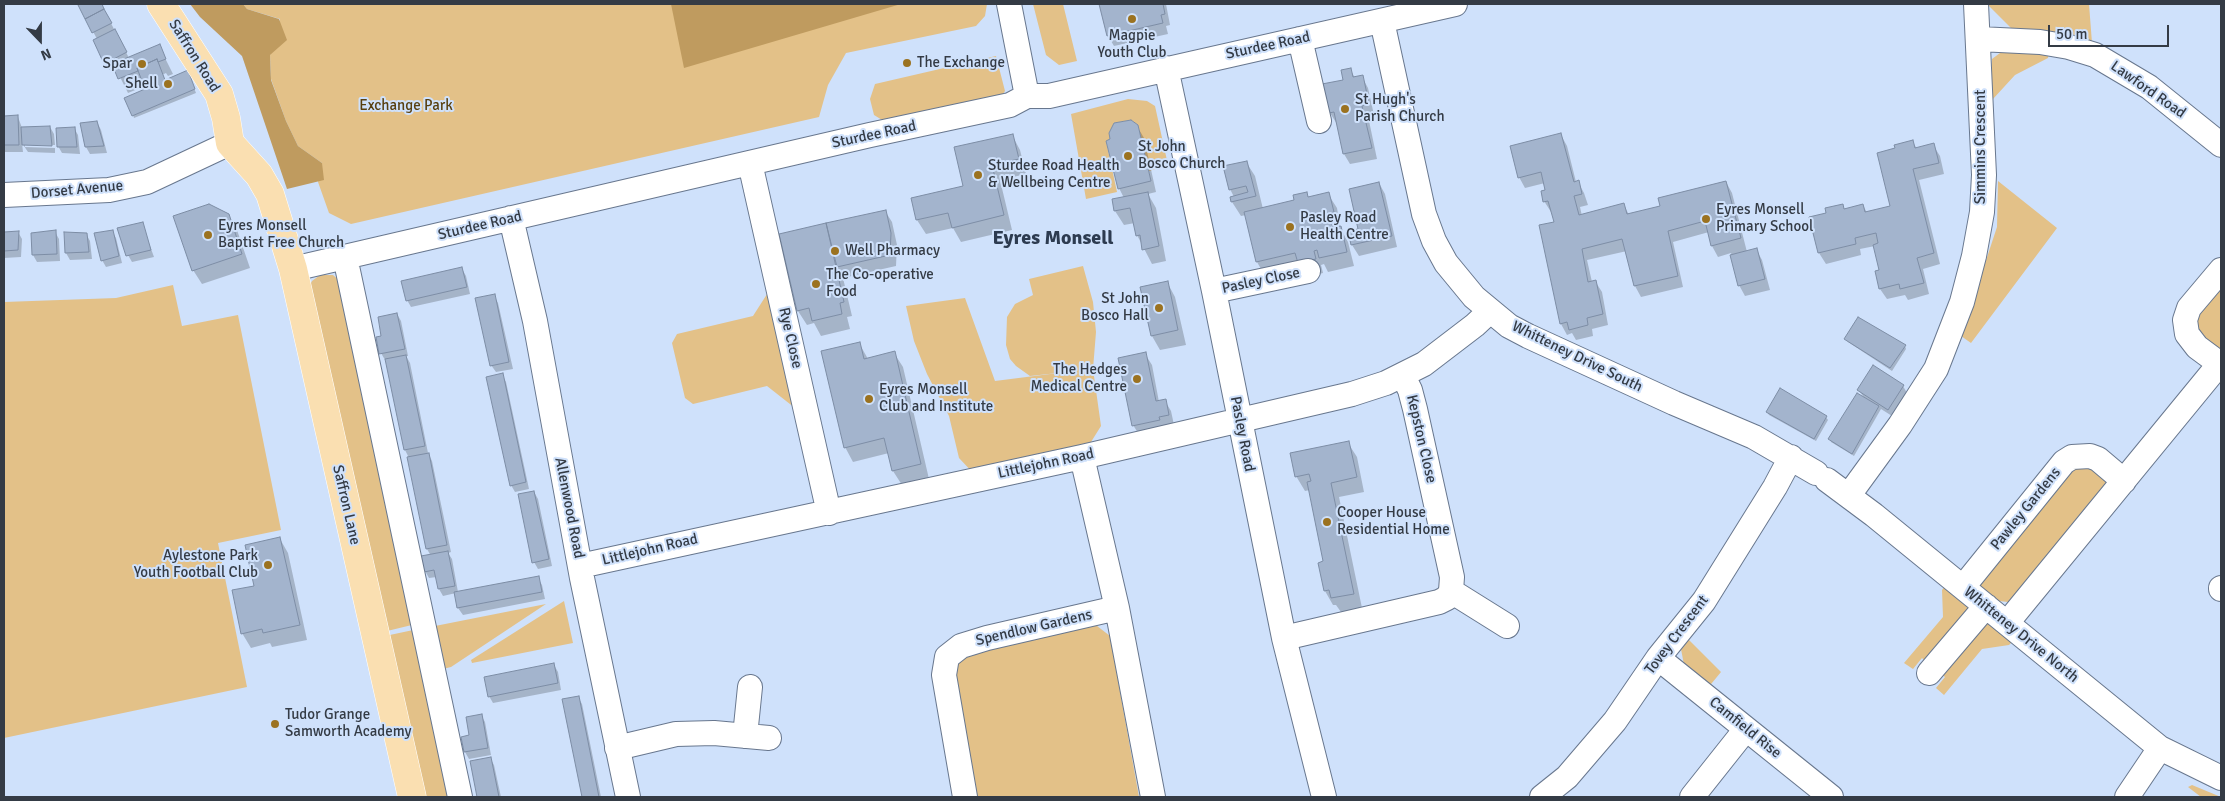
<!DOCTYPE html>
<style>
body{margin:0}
#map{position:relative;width:2225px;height:801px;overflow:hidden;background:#cfe1fb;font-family:Signika,sans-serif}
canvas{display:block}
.frame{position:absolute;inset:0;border:5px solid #343b45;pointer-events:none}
.north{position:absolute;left:15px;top:15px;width:50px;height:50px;-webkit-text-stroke:4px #cfe1fb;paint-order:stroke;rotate:158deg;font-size:14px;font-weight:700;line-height:20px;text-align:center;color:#343b45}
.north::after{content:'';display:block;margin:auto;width:18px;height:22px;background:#343b45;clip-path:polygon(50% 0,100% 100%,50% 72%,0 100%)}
.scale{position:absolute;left:2048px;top:25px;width:121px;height:22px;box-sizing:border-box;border:2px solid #343b45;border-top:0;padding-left:6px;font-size:15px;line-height:18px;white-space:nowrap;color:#343b45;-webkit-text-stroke:4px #cfe1fb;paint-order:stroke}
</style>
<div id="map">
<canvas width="2225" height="801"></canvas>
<div class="frame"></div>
<div class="north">N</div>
<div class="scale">50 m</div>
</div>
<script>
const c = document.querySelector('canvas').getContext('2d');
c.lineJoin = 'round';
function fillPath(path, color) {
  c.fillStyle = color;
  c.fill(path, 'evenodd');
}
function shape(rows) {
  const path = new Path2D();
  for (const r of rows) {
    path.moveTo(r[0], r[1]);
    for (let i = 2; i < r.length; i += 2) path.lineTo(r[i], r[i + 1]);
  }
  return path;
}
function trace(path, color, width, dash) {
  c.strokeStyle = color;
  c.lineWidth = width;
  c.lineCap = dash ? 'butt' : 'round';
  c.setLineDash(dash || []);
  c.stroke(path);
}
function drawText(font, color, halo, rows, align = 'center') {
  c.font = font + ' Signika,sans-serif';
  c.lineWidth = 4;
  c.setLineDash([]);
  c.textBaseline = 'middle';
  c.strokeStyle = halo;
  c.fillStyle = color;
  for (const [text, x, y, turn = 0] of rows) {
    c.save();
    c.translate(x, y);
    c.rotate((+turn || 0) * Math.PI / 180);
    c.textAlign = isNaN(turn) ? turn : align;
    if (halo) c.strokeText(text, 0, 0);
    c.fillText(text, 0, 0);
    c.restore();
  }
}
fillPath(shape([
 [243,4,987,4,985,16,976,26,846,53,828,85,819,117,351,224,329,213,318,182,322,163,298,146,286,121,271,79,270,55,280,19,247,9],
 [1033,4,1063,4,1077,61,1059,65,1046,55],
 [1987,4,2089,4,2092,43,2015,32],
 [2011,51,2049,53,2048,58,2015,75,1993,99,1989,100,1992,59,2000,53],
 [996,56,1005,91,999,100,887,123,874,115,870,99,875,84],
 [1128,99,1147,101,1155,106,1168,165,1149,171,1138,125,1131,120,1114,123,1109,133,1110,139,1106,141,1117,192,1086,199,1071,114],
 [1998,181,2057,228,1971,343,1961,336,1997,227],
 [1083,266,1093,302,1096,332,1093,369,1101,426,1091,442,975,475,959,458,949,416,927,374,914,341,906,306,965,298,995,381,1058,373,1030,376,1016,366,1010,359,1006,345,1007,317,1015,304,1033,295,1029,279],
 [2221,270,2221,362,2197,347,2189,308],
 [320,275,333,275,342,283,416,624,383,632,307,291,312,281],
 [173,285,182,326,238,315,281,530,218,543,247,687,4,738,4,302,116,298],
 [769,291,795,408,767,386,693,404,685,398,672,343,677,334,753,316],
 [2083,463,2107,477,2108,486,2019,599,2008,602,1999,601,1990,597,1982,590,1979,581,2074,468],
 [1945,586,1968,606,1968,611,1925,661,1922,658,1913,669,1904,663,1943,617,1942,590],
 [564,601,573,643,472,663,471,660],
 [546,604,451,667,443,669,435,626],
 [1092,622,1110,636,1139,797,974,797,954,662,969,649],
 [1983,623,1989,623,2013,641,2009,645,1982,649,1944,695,1936,688,1945,677,1942,674],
 [418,629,453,797,422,797,385,636],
 [1687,638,1721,672,1707,689,1685,670,1681,649],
 [2192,785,2221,797,2201,797,2188,787]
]), '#e3c188');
fillPath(shape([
 [190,4,243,4,247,9,279,19,287,40,270,55,271,80,286,121,298,146,322,163,324,180,287,189,242,56,200,17],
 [671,4,901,4,684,68]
]), '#bf9b5f');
fillPath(shape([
 [83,4,101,4,129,58,159,46,173,74,168,76,166,73,162,75,165,81,189,75,196,93,134,118,133,115,147,90,145,86,128,93,115,67,109,70,97,39,79,5],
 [1101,4,1166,4,1170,25,1166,26,1168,34,1114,46,1108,36],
 [1350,69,1355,78,1362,77,1368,88,1374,115,1368,116,1377,159,1350,164,1344,154,1337,124,1330,113,1324,85,1345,81],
 [4,117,18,117,22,128,50,127,54,134,55,145,25,144,25,147,55,148,55,153,28,152,22,143,23,152,4,152],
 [97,122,101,130,107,153,90,154,86,147],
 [1137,126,1144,138,1156,192,1148,194,1156,208,1166,261,1152,264,1137,235,1135,223,1124,225,1115,211,1113,200,1124,198,1119,188],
 [74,128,78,135,80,154,62,153,58,146],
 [1012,135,1020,150,1026,174,1000,180,1012,230,961,242,953,228,926,234,917,220,912,199,964,187],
 [1561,135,1567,146,1576,182,1578,182,1584,193,1588,205,1580,207,1582,216,1624,205,1629,215,1661,207,1726,182,1732,193,1747,252,1756,249,1762,260,1770,290,1745,296,1739,285,1731,253,1718,257,1712,246,1709,232,1673,242,1683,287,1641,297,1635,286,1627,251,1587,260,1592,282,1595,281,1602,292,1608,325,1592,329,1593,336,1576,340,1572,333,1567,335,1561,324,1555,223,1552,212,1551,212,1544,201,1547,191,1545,183,1525,188,1519,177],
 [1912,141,1917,149,1933,145,1940,156,1944,174,1919,180,1940,264,1923,269,1929,294,1908,300,1905,295,1887,299,1880,289,1881,271,1875,246,1860,249,1861,255,1826,264,1819,253,1811,218,1828,214,1842,205,1845,210,1863,205,1867,213,1891,207,1897,149],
 [1246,162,1255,176,1263,209,1296,201,1306,193,1309,198,1328,194,1337,208,1340,227,1348,242,1354,266,1328,272,1324,264,1321,265,1323,273,1307,277,1265,276,1257,262,1246,215,1241,216,1232,202,1234,197,1230,189],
 [1379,183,1385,194,1397,247,1359,256,1352,245,1350,232,1360,230],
 [885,211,892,222,897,245,896,266,843,278,852,316,847,317,850,329,821,336,814,323,807,325,798,311,781,235],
 [228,215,237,230,250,268,202,284,193,270],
 [142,224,154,257,132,262,128,255],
 [112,231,116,238,122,263,106,267,102,260],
 [18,232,22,239,21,257,4,258,4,233],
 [55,232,59,239,60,261,37,262,33,255],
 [66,234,86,234,90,241,92,259,70,260,66,253],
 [462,269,466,276,470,294,411,307,407,300],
 [1167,282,1175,297,1186,345,1160,350,1152,336,1141,288],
 [494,296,498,303,513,369,496,372,491,365],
 [397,314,401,321,408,356,406,356,410,363,428,453,432,461,451,552,448,553,452,559,458,592,538,578,542,585,545,599,463,615,458,608,456,593,443,596,439,589,437,577,429,578,425,571,431,556,427,549,409,458,405,450,387,360,385,360,381,353,383,337],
 [1846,339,1905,346,1906,349,1892,371,1848,342],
 [859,343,868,359,894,353,903,367,929,479,902,485,893,471,889,453,853,462,845,447],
 [1145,354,1152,365,1159,402,1165,401,1171,411,1174,425,1140,436,1133,425],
 [502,375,506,382,529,489,515,492,511,485],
 [1903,386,1907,393,1892,416,1881,409,1854,456,1831,442,1830,439,1864,398,1859,390],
 [1767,412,1826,417,1828,420,1816,441,1769,415],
 [1348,443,1357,457,1364,492,1339,497,1362,608,1341,612,1336,605,1333,605,1325,591,1319,564,1325,562,1310,490,1305,491,1296,476],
 [534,492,538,499,552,566,538,569,534,562],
 [280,539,288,553,307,640,272,647,270,643,251,648,242,633,255,587],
 [554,665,558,672,561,690,493,703,489,696],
 [578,697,582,704,601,797,583,797,564,700],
 [481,715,485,722,491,755,469,759,465,752],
 [490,758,494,765,501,797,478,797,471,762]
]), '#0003');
const building = shape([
 [80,4,102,4,104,9,85,19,78,5,80,4],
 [1099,4,1163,4,1165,14,1161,15,1163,23,1107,36,1099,4],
 [104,9,112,23,92,33,85,19,104,9],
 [115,29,127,52,104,64,93,40,115,29],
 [160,44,166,59,158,62,157,59,137,68,138,71,118,79,112,64,160,44],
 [157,59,165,80,188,70,195,89,132,116,124,98,145,89,137,68,157,59],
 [1351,68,1353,77,1363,75,1369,104,1362,106,1372,148,1343,154,1334,112,1329,113,1322,84,1343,80,1341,70,1351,68],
 [18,115,19,145,4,145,4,116,18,115],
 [1131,120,1138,125,1151,181,1118,189,1106,141,1110,139,1109,133,1114,123,1131,120],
 [97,121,104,146,85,147,80,123,97,121],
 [50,126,52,146,22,145,21,127,50,126],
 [75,127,77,147,57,147,56,128,75,127],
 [1561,133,1574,182,1579,180,1582,194,1574,196,1579,215,1624,203,1627,214,1660,206,1658,198,1726,181,1741,238,1711,246,1705,221,1668,231,1678,276,1634,286,1622,239,1582,249,1588,282,1596,280,1603,314,1587,318,1588,325,1569,330,1567,322,1560,324,1539,225,1554,222,1548,201,1543,202,1541,191,1545,190,1541,172,1518,178,1510,146,1561,133],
 [1013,134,1019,159,992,165,1004,215,952,228,948,213,916,220,911,198,963,186,954,147,1013,134],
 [1913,140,1915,148,1934,143,1939,163,1913,169,1934,253,1917,258,1924,283,1900,289,1899,284,1879,289,1875,271,1879,270,1873,245,1878,243,1876,233,1855,238,1856,244,1818,253,1809,217,1826,213,1825,208,1843,204,1844,209,1863,204,1865,212,1890,206,1877,153,1895,148,1894,145,1913,140],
 [1247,161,1256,196,1231,202,1230,197,1248,192,1246,186,1229,190,1223,166,1247,161],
 [1379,182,1392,236,1351,245,1348,231,1358,229,1349,189,1379,182],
 [1148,192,1159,246,1142,250,1140,235,1136,236,1130,208,1114,211,1112,199,1148,192],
 [1307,192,1308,197,1329,192,1334,212,1329,213,1333,228,1341,226,1347,252,1319,258,1317,250,1314,251,1316,259,1298,263,1295,253,1256,262,1244,212,1294,200,1293,195,1307,192],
 [209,204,229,214,242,254,192,271,173,216,209,204],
 [886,210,891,233,890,255,837,267,826,223,886,210],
 [143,222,151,250,126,256,117,228,143,222],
 [826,223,844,302,840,303,842,314,812,321,809,308,797,311,779,234,826,223],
 [56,230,57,254,32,255,31,233,56,230],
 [113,230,119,256,101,261,94,233,113,230],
 [19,231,18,250,4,251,4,232,19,231],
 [64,232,87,233,89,252,65,253,64,232],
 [1757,248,1765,279,1738,286,1730,255,1757,248],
 [462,267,467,287,406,301,401,281,462,267],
 [1168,281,1178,330,1151,336,1140,287,1168,281],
 [495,294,509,362,490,366,475,298,495,294],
 [397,313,405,349,379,354,376,337,381,336,378,317,397,313],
 [1858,317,1906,345,1890,368,1844,339,1858,317],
 [860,342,864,359,895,351,921,464,892,471,884,438,844,448,821,351,860,342],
 [1146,352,1156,401,1166,399,1169,415,1159,417,1160,420,1132,426,1118,358,1146,352],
 [406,355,425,446,404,450,385,359,406,355],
 [1873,365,1904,385,1888,410,1857,390,1873,365],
 [503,373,526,482,510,486,486,377,503,373],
 [1780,388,1827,416,1814,439,1766,412,1780,388],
 [1857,393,1879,406,1852,454,1828,439,1857,393],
 [1349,441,1357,477,1331,483,1354,594,1331,598,1329,590,1324,591,1318,563,1323,561,1307,482,1311,481,1309,474,1295,477,1290,453,1349,441],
 [429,453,447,545,426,549,407,457,429,453],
 [534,491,549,559,532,563,518,494,534,491],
 [280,537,300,625,263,633,262,629,241,634,232,590,254,586,245,545,280,537],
 [448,551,455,586,438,589,434,570,424,572,421,556,448,551],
 [539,576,542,592,457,608,454,592,539,576],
 [554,663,558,683,488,697,484,677,554,663],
 [579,696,599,797,582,797,562,699,579,696],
 [482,714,488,748,464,752,461,737,469,735,466,717,482,714],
 [491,757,499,797,477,797,470,761,491,757]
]);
fillPath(building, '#a3b4cd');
trace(building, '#7d8da5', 1);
const minor = shape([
 [1009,4,1027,96],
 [1382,21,1424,214,1434,241,1446,263,1474,297,1509,326,1528,336,1674,403,1754,437,1816,473],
 [1300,39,1319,121],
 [1979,39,2040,42,2069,47,2095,55,2149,87,2221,145],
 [1166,68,1214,291,1284,638,1324,797],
 [750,163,829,513],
 [4,195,109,190,147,182,230,143],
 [511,218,535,321,582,578,628,797],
 [345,257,460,797],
 [293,269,870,135,1010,105,1027,96,1049,96,1455,4],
 [1214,291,1308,271],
 [2220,364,2197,347,2187,334,2185,320,2189,308,2221,270],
 [1082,457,1117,608,1153,797],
 [1827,480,1874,515,2160,748,2221,778],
 [1849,495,1900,425,1936,369,1962,302,1974,256,1982,212,1984,175,1976,4],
 [580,566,1082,457,1352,394,1386,383,1424,364,1475,325,1490,311],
 [1963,587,2064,462,2072,457,2090,456,2098,459,2124,481],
 [2221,588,2221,589],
 [1451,591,1507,626],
 [2007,623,2221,362],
 [1284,638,1439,602,1447,598,1451,591,1452,577,1415,409,1410,390,1403,376],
 [1658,658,1831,797],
 [1929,673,1986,606],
 [745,736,750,687],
 [617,748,676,734,714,733,769,738],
 [965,797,944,675,947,657,961,646,987,638,1117,608],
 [1542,797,1567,777,1615,721,1658,658,1704,601,1775,487,1791,457],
 [1692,797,1746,729],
 [2127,797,2160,748]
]);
const major = shape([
 [161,4,219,94,226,118,230,143,259,175,270,194,293,269,412,797]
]);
trace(minor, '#68778e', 26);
trace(major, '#fff', 29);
trace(minor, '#fff', 24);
trace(major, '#fadfb1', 28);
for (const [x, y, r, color] of [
 [1132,19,5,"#9b7220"],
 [907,63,5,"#9b7220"],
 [142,64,5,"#9b7220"],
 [168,84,5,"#9b7220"],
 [1345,109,5,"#9b7220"],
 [1128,156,5,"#9b7220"],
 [978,175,5,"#9b7220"],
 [1706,219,5,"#9b7220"],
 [1290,227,5,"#9b7220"],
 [208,235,5,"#9b7220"],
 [835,251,5,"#9b7220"],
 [816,284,5,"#9b7220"],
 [1159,308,5,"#9b7220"],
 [1137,379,5,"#9b7220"],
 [869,399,5,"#9b7220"],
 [1327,522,5,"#9b7220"],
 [268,565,5,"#9b7220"],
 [275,724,5,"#9b7220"]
]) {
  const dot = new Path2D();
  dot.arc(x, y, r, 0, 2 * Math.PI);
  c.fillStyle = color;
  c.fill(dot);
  trace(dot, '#cfe1fb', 2);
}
drawText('15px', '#343b45', '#cfe1fb', [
 ["Magpie",1132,36,"center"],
 ["Youth Club",1132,53,"center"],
 ["The Exchange",917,63],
 ["Spar",132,64,"right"],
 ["Shell",158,84,"right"],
 ["St Hugh's",1355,100],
 ["Parish Church",1355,117],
 ["St John",1138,147],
 ["Bosco Church",1138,164],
 ["Sturdee Road Health",988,166],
 ["& Wellbeing Centre",988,183],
 ["Eyres Monsell",1716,210],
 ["Primary School",1716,227],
 ["Pasley Road",1300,218],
 ["Health Centre",1300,235],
 ["Eyres Monsell",218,226],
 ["Baptist Free Church",218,243],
 ["Well Pharmacy",845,251],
 ["The Co-operative",826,275],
 ["Food",826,292],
 ["St John",1149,299,"right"],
 ["Bosco Hall",1149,316,"right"],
 ["The Hedges",1127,370,"right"],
 ["Medical Centre",1127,387,"right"],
 ["Eyres Monsell",879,390],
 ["Club and Institute",879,407],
 ["Cooper House",1337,513],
 ["Residential Home",1337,530],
 ["Aylestone Park",258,556,"right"],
 ["Youth Football Club",258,573,"right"],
 ["Tudor Grange",285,715],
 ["Samworth Academy",285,732]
], 'left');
drawText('15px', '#343b45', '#cfe1fb', [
 ["Sturdee Road",1268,46,-12],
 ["Saffron Road",194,56,58],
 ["Lawford Road",2148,90,35],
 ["Sturdee Road",874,135,-12],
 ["Simmins Crescent",1981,147,-90],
 ["Dorset Avenue",77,190,-5],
 ["Sturdee Road",480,226,-13],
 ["Pasley Close",1261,281,-12],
 ["Rye Close",790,338,77],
 ["Whitteney Drive South",1577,357,26],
 ["Pasley Road",1242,434,79],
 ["Kepston Close",1421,439,77],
 ["Littlejohn Road",1046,464,-12],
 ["Saffron Lane",346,505,77],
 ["Allenwood Road",569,508,79],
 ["Pawley Gardens",2026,509,-51],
 ["Littlejohn Road",650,550,-13],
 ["Spendlow Gardens",1034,628,-13],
 ["Tovey Crescent",1677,635,-53],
 ["Whitteney Drive North",2021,635,39],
 ["Camfield Rise",1745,728,39]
]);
drawText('15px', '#583f0f', '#cfe1fb', [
 ["Exchange Park",406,106]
]);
drawText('bold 20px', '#2d3b50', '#cfe1fb', [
 ["Eyres Monsell",1053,239]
]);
</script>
